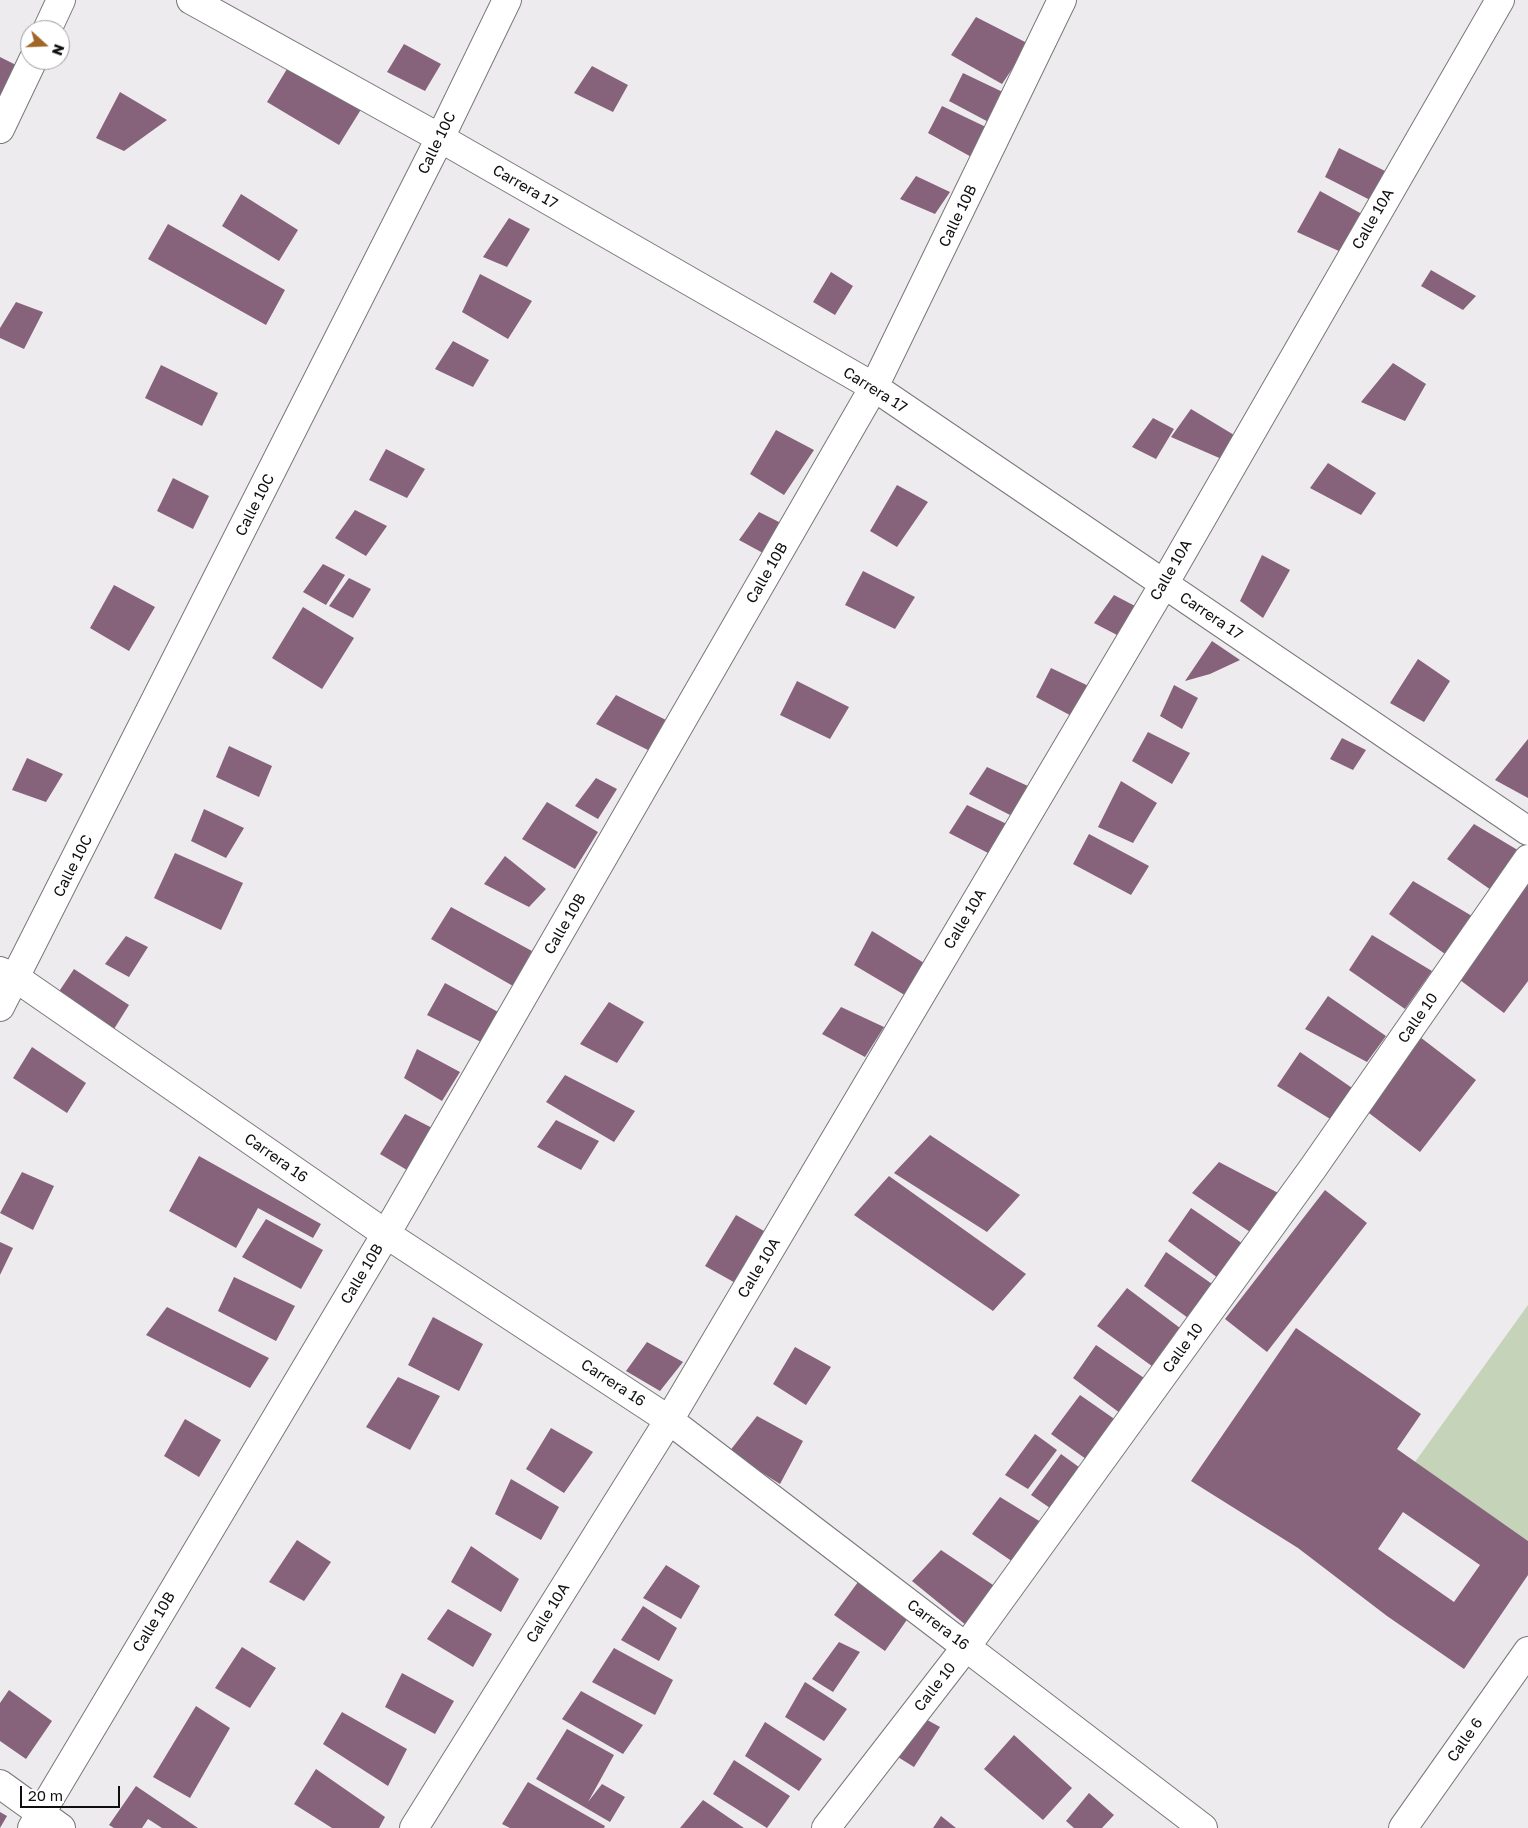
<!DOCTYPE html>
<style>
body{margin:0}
#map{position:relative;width:1528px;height:1828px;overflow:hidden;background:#eeebee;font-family:"Golos Text",sans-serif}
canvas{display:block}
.north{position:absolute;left:20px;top:20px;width:50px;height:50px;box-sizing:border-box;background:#fff;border:1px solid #9f9f9f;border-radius:50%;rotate:110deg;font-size:14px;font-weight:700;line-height:20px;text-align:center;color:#100f10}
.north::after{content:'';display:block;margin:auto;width:18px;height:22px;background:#a06626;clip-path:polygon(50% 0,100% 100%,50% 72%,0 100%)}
.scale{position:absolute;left:20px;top:1786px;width:100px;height:22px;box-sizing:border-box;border:2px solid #100f10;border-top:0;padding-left:6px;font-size:15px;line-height:18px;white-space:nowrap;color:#100f10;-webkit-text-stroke:4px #fff;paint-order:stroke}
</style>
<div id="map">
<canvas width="1528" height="1828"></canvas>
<div class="north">N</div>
<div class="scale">20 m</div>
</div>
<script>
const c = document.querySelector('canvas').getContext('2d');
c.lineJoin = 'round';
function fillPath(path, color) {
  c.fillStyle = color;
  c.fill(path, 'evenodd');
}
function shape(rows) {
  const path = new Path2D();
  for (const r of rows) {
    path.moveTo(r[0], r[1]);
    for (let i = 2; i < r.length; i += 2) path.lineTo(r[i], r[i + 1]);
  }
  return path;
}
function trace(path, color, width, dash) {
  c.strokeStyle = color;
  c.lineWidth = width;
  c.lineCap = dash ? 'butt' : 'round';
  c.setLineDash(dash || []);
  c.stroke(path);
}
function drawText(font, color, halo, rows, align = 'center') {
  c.font = font + ' "Golos Text",sans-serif';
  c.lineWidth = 4;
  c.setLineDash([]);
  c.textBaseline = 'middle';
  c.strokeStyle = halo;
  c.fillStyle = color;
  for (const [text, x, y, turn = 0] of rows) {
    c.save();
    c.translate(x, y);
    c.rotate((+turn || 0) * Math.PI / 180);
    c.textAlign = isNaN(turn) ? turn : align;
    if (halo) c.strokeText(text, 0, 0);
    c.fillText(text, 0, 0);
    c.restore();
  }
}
fillPath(shape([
 [1528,1305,1528,1541,1415,1462]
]), '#c5d3b9');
fillPath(shape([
 [976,17,1029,44,1002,84,951,55],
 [404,44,441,64,425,91,387,72],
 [0,57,18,66,0,98],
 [293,59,365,103,339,145,267,102],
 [592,66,628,85,613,112,574,93],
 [963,73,1009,95,996,126,949,101],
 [120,92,167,120,124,151,96,138],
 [942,106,988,128,975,159,928,133],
 [1339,148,1385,171,1372,201,1325,177],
 [916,176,950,192,935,214,900,199],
 [1320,191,1362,214,1341,252,1297,232],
 [241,194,298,230,279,261,222,226],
 [509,218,530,229,507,267,483,257],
 [168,224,285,290,266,325,148,259],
 [1431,270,1476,296,1463,310,1421,286],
 [831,272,853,286,835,315,813,302],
 [480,274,532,301,508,339,462,312],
 [16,302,43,312,24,349,0,338,0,328],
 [453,341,489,360,473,387,435,369],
 [1393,363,1426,384,1405,421,1361,402],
 [161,365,218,393,202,426,145,398],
 [1191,409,1239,438,1224,460,1171,437],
 [1153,418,1174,429,1156,459,1132,447],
 [776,430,814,450,784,495,750,474],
 [386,449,425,469,407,498,369,480],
 [1328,463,1376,493,1361,515,1310,488],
 [173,478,209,496,193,529,157,511],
 [897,485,928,502,897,547,870,531],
 [355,510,387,526,366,556,335,538],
 [759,512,781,523,763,553,739,540],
 [1262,555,1290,570,1263,618,1240,601],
 [323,564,345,575,326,605,303,592],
 [863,571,915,597,895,629,845,605],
 [349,578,371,589,353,618,329,606],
 [114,585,155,607,129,651,90,628],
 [1114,595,1135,606,1117,635,1094,623],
 [303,607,354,638,322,689,272,658],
 [1212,641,1240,660,1210,674,1185,681],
 [1418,659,1450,681,1424,722,1390,703],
 [1051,668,1097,690,1079,720,1036,697],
 [797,681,849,707,830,739,780,715],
 [1174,685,1198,698,1182,729,1160,716],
 [616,695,670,722,652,752,596,724],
 [1148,732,1190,753,1172,784,1132,761],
 [1342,738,1366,750,1353,770,1330,759],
 [1528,739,1528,798,1495,780],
 [229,746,272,766,259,797,216,777],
 [27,758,63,774,46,802,12,790],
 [987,767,1030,787,1012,816,969,794],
 [596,778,617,789,598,819,575,806],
 [1121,781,1157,803,1133,843,1098,827],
 [547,802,598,832,575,869,522,839],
 [967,805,1011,826,992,855,949,833],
 [204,809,244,828,226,858,191,841],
 [1474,824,1521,852,1491,890,1447,859],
 [1089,834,1149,866,1131,895,1073,864],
 [175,853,243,883,221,930,154,898],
 [505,856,546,889,529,907,484,884],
 [1528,873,1528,981,1504,1013,1452,974],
 [1413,881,1472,916,1445,954,1389,914],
 [451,907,532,951,513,986,431,939],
 [872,931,929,966,908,997,854,965],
 [1372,935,1432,971,1405,1009,1349,970],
 [126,936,148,947,129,977,105,964],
 [74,969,129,1005,114,1029,58,993],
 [445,983,500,1013,481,1042,427,1015],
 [1328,996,1386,1036,1367,1062,1305,1029],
 [609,1002,644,1022,617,1063,580,1044],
 [841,1007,884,1027,865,1057,822,1034],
 [1420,1037,1476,1080,1420,1152,1365,1110],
 [32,1047,86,1083,67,1113,13,1078],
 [417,1049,460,1072,442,1101,404,1078],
 [1300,1052,1358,1092,1335,1122,1277,1086],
 [565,1075,635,1111,614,1142,546,1102],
 [405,1114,440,1132,412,1173,380,1154],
 [556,1120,599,1141,581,1170,537,1147],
 [930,1135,1020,1195,987,1232,894,1173],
 [199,1156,321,1224,313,1238,258,1208,236,1248,169,1211],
 [1219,1162,1284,1196,1259,1238,1192,1193],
 [22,1172,54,1186,33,1230,0,1213],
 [889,1176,1026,1274,993,1311,854,1215],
 [1325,1190,1367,1223,1267,1352,1225,1319],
 [1191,1208,1249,1248,1226,1284,1168,1241],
 [736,1215,771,1235,739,1285,705,1266],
 [266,1219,323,1250,301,1289,242,1257],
 [0,1242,13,1248,0,1275],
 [1166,1252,1218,1288,1195,1323,1144,1286],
 [234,1277,295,1306,276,1341,218,1311],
 [1127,1288,1188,1334,1160,1372,1097,1326],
 [167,1307,269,1358,250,1388,146,1335],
 [433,1317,483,1344,459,1391,408,1365],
 [1296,1328,1421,1414,1397,1449,1528,1541,1528,1575,1464,1669,1387,1616,1298,1548,1191,1481],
 [1403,1512,1480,1565,1454,1602,1378,1549],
 [647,1342,683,1362,660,1391,626,1371],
 [1096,1345,1147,1380,1124,1416,1073,1378],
 [795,1347,831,1367,806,1405,773,1384],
 [398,1377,440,1396,410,1450,366,1427],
 [1080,1395,1123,1425,1093,1464,1051,1434],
 [757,1416,803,1441,780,1484,729,1452],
 [185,1419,221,1440,199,1477,164,1456],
 [551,1428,593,1452,564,1493,526,1469],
 [1035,1434,1057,1450,1028,1489,1005,1475],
 [1061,1454,1083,1470,1053,1510,1031,1495],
 [511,1479,559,1507,541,1540,495,1514],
 [1000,1497,1049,1527,1019,1566,972,1534],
 [297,1540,331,1562,304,1601,269,1582],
 [471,1546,519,1579,501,1612,451,1582],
 [941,1550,1002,1591,972,1630,912,1581],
 [666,1565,700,1586,681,1619,643,1598],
 [858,1582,911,1614,885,1651,834,1615],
 [643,1606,677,1628,659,1661,621,1640],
 [448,1609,492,1634,473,1667,427,1639],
 [839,1642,860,1652,833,1692,812,1679],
 [242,1647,276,1668,250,1708,215,1688],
 [614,1648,673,1680,655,1715,592,1682],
 [402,1673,454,1701,435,1734,385,1707],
 [805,1682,847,1709,824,1741,785,1717],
 [9,1690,52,1721,26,1759,0,1741,0,1703],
 [581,1691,643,1725,623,1754,562,1719],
 [196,1706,230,1728,190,1798,153,1777],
 [342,1712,407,1749,388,1786,323,1744],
 [920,1716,940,1727,914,1767,893,1754],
 [765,1722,822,1759,799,1791,745,1756],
 [567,1729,614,1755,588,1802,602,1784,625,1797,610,1822,536,1779],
 [1014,1735,1072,1788,1043,1820,984,1769],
 [734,1760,790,1796,767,1828,713,1794],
 [316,1769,385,1817,379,1828,332,1828,294,1804],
 [528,1782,605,1826,604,1828,510,1828,502,1824],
 [136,1786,198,1828,162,1828,148,1819,142,1828,114,1828,109,1825],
 [1089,1793,1114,1815,1102,1828,1074,1828,1066,1821],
 [703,1800,744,1828,680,1828],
 [0,1812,7,1816,0,1828],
 [941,1816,956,1828,933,1828]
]), '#86627b');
const minor = shape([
 [191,0,440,138,874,387,1528,831],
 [47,30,61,0],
 [0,129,33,60],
 [0,971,16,978,386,1234,669,1420,966,1647,826,1828],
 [0,1007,440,138,507,0],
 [0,1784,61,1828],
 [32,1828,386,1234,874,387,1062,0],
 [414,1828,669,1420,1164,584,1500,0],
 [1403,1828,1528,1651]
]);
const tertiary = shape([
 [1203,1828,966,1647,1313,1168,1528,859]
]);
trace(minor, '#797779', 30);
trace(tertiary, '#797779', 30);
trace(minor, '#fff', 28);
trace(tertiary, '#fff', 28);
drawText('15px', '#100f10', '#fff', [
 ["Calle 10C",437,143,-64],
 ["Carrera 17",525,187,30],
 ["Calle 10B",958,216,-64],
 ["Calle 10A",1373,219,-60],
 ["Carrera 17",875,390,32],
 ["Calle 10C",255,505,-63],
 ["Calle 10A",1171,570,-60],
 ["Calle 10B",767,573,-60],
 ["Carrera 17",1211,616,34],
 ["Calle 10C",73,866,-63],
 ["Calle 10A",965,919,-59],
 ["Calle 10B",565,924,-60],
 ["Calle 10",1418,1018,-55],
 ["Carrera 16",276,1158,35],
 ["Calle 10A",759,1268,-59],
 ["Calle 10B",362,1274,-59],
 ["Calle 10",1183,1348,-54],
 ["Carrera 16",613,1383,33],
 ["Calle 10A",548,1613,-58],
 ["Calle 10B",154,1622,-59],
 ["Carrera 16",938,1625,37],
 ["Calle 10",935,1687,-52],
 ["Calle 6",1465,1740,-55]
]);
</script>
